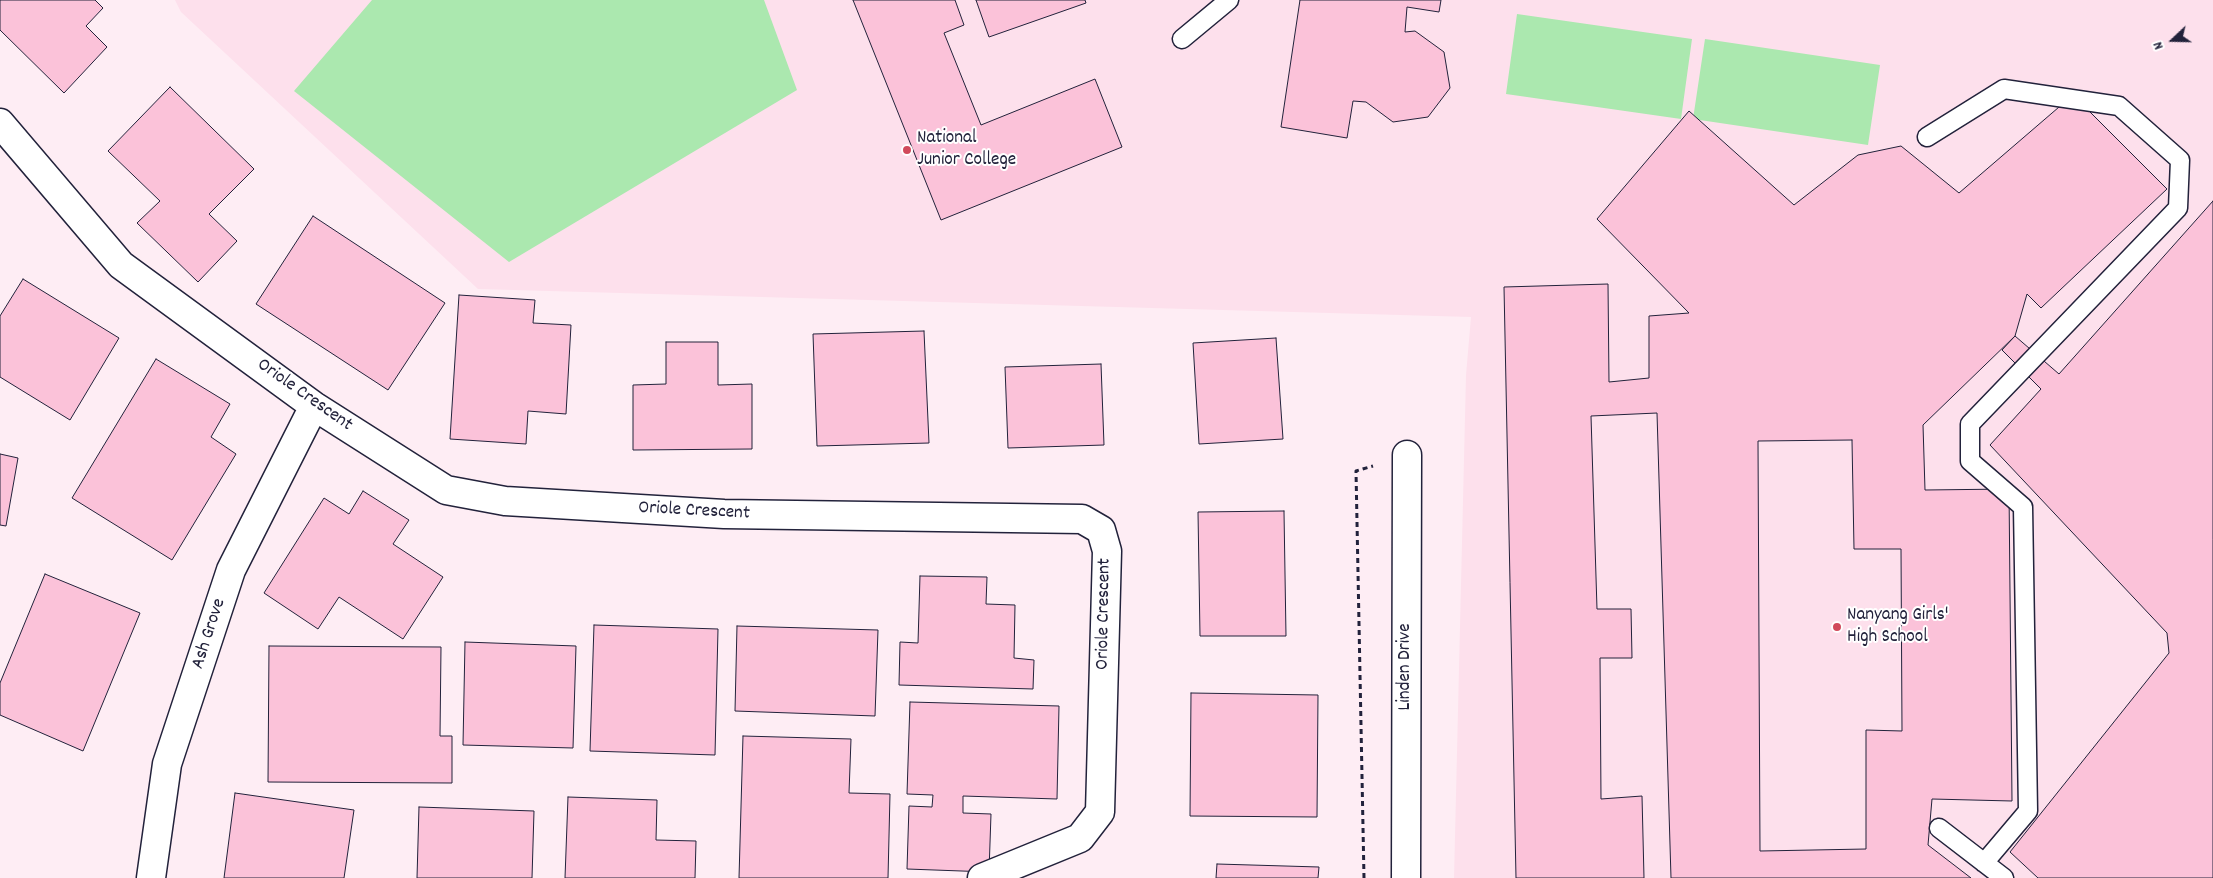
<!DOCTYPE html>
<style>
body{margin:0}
#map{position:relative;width:2213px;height:878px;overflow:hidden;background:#feedf4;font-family:Dekko,sans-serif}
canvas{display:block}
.north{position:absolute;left:2148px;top:15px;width:50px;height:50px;-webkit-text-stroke:4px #fff;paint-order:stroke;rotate:249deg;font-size:14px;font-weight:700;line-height:20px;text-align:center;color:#22223b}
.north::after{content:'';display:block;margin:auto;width:18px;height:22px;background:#22223b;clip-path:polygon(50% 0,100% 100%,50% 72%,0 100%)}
</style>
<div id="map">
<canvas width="2213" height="878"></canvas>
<div class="north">N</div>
</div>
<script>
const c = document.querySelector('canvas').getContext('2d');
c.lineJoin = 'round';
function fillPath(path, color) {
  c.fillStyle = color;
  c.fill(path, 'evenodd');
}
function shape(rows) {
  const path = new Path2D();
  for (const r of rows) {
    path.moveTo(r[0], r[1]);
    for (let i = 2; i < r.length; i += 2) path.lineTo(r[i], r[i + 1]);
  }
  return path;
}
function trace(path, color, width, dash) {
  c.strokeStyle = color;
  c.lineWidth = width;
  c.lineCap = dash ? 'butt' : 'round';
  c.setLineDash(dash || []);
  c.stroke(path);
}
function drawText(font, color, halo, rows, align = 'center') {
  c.font = font + ' Dekko,sans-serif';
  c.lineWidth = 4;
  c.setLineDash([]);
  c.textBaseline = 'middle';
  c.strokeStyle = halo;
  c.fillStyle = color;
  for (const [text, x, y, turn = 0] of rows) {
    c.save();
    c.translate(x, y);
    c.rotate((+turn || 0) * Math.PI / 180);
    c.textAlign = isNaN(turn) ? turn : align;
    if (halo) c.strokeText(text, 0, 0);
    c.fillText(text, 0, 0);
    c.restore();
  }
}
fillPath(shape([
 [175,0,2213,0,2213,878,1454,878,1466,375,1471,317,478,289,181,12]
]), '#fde0ec');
fillPath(shape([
 [372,0,764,0,797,90,509,262,294,91],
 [1517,14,1692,39,1681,119,1506,94],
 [1705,39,1880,65,1868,145,1693,119]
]), '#abe8af');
const building = shape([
 [0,0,95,0,103,8,86,26,107,47,64,93,0,30,0,0],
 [853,0,955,0,964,25,944,33,981,125,1095,79,1122,147,941,220,853,0],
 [976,0,1085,0,1086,3,989,37,976,0],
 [1300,0,1441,0,1439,12,1407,7,1405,32,1415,31,1444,52,1450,88,1428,117,1393,122,1366,102,1353,101,1347,138,1281,127,1300,0],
 [170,87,254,169,209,214,237,241,198,282,137,223,160,201,108,151,170,87],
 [2073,95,2167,189,2041,308,2027,294,2015,336,1923,425,1925,490,2009,489,2012,801,1932,799,1928,845,1971,878,1671,878,1657,413,1591,416,1597,609,1631,609,1632,658,1600,658,1601,799,1642,796,1644,878,1516,878,1504,287,1608,284,1609,382,1649,378,1649,316,1689,313,1597,219,1689,111,1794,205,1858,155,1901,146,1959,193,2073,95],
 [1852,440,1854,549,1901,549,1902,731,1866,730,1866,849,1760,851,1758,441,1852,440],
 [2213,201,2213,878,2038,878,2010,852,2169,653,2167,633,1990,445,2041,389,2002,350,2015,336,2059,374,2213,201],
 [313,216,445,303,388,390,256,304,313,216],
 [23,279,119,338,70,420,0,377,0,316,23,279],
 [459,295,535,300,533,323,571,325,566,414,528,411,526,444,450,439,459,295],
 [924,331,929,443,817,446,813,334,924,331],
 [1276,338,1283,439,1199,444,1193,343,1276,338],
 [666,342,718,342,718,385,752,384,752,449,633,450,633,385,666,384,666,342],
 [156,359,230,404,211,437,236,454,172,560,72,498,156,359],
 [1101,364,1104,445,1008,448,1005,367,1101,364],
 [0,454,18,458,6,526,0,525,0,454],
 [363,491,409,520,393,544,443,577,403,639,339,597,318,629,264,593,324,498,349,514,363,491],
 [1284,511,1286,636,1200,636,1198,512,1284,511],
 [45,574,140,613,83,751,0,715,0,683,45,574],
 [920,576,987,577,986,604,1015,605,1014,658,1034,660,1033,689,899,685,900,642,918,643,920,576],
 [594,625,718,629,715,755,590,751,594,625],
 [737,626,878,630,875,716,735,711,737,626],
 [465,642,576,646,573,748,463,745,465,642],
 [269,646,441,647,440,736,452,736,452,783,268,782,269,646],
 [1191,693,1318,695,1317,817,1190,816,1191,693],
 [910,702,1059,706,1057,799,963,796,963,813,991,814,989,872,907,869,909,806,932,807,933,795,907,794,910,702],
 [743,736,851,739,849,793,890,794,888,878,739,878,743,736],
 [235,793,354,810,344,878,224,878,235,793],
 [568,797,657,800,656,840,696,841,695,878,565,878,568,797],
 [419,807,534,811,532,878,417,878,419,807],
 [1217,864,1319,867,1318,878,1216,878,1217,864]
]);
fillPath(building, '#fbc2d9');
trace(building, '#22223b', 1);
const service = shape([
 [1182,39,1229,0],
 [1927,137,2004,89,2119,106,2180,160,2178,208,1970,424,1970,461,2023,507,2028,811,1984,863],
 [1939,828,2004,878]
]);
const minor = shape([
 [0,123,121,265,314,406,446,490,505,501,724,514,1082,519,1101,530,1107,551,1100,812,1080,838,982,878],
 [151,878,167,764,231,570,314,406],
 [1406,878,1407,455]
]);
trace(service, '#22223b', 21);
trace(minor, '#22223b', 31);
trace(shape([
 [1364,878,1356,471,1373,466]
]), '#22223b', 3, [5, 4]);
trace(service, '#fff', 18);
trace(minor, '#fff', 28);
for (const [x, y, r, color] of [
 [907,150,5,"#d1495b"],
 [1837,627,5,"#d1495b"]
]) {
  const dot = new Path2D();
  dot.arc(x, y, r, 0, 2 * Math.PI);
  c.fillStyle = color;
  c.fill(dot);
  trace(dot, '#fff', 2);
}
drawText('19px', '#22223b', '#fff', [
 ["National",917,139],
 ["Junior College",917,161],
 ["Nanyang Girls'",1847,616],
 ["High School",1847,638]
], 'left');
drawText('19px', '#22223b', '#fff', [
 ["Oriole Crescent",304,396,35],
 ["Oriole Crescent",694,512,3],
 ["Oriole Crescent",1105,614,-89],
 ["Ash Grove",210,634,-72],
 ["Linden Drive",1406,667,-90]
]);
</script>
